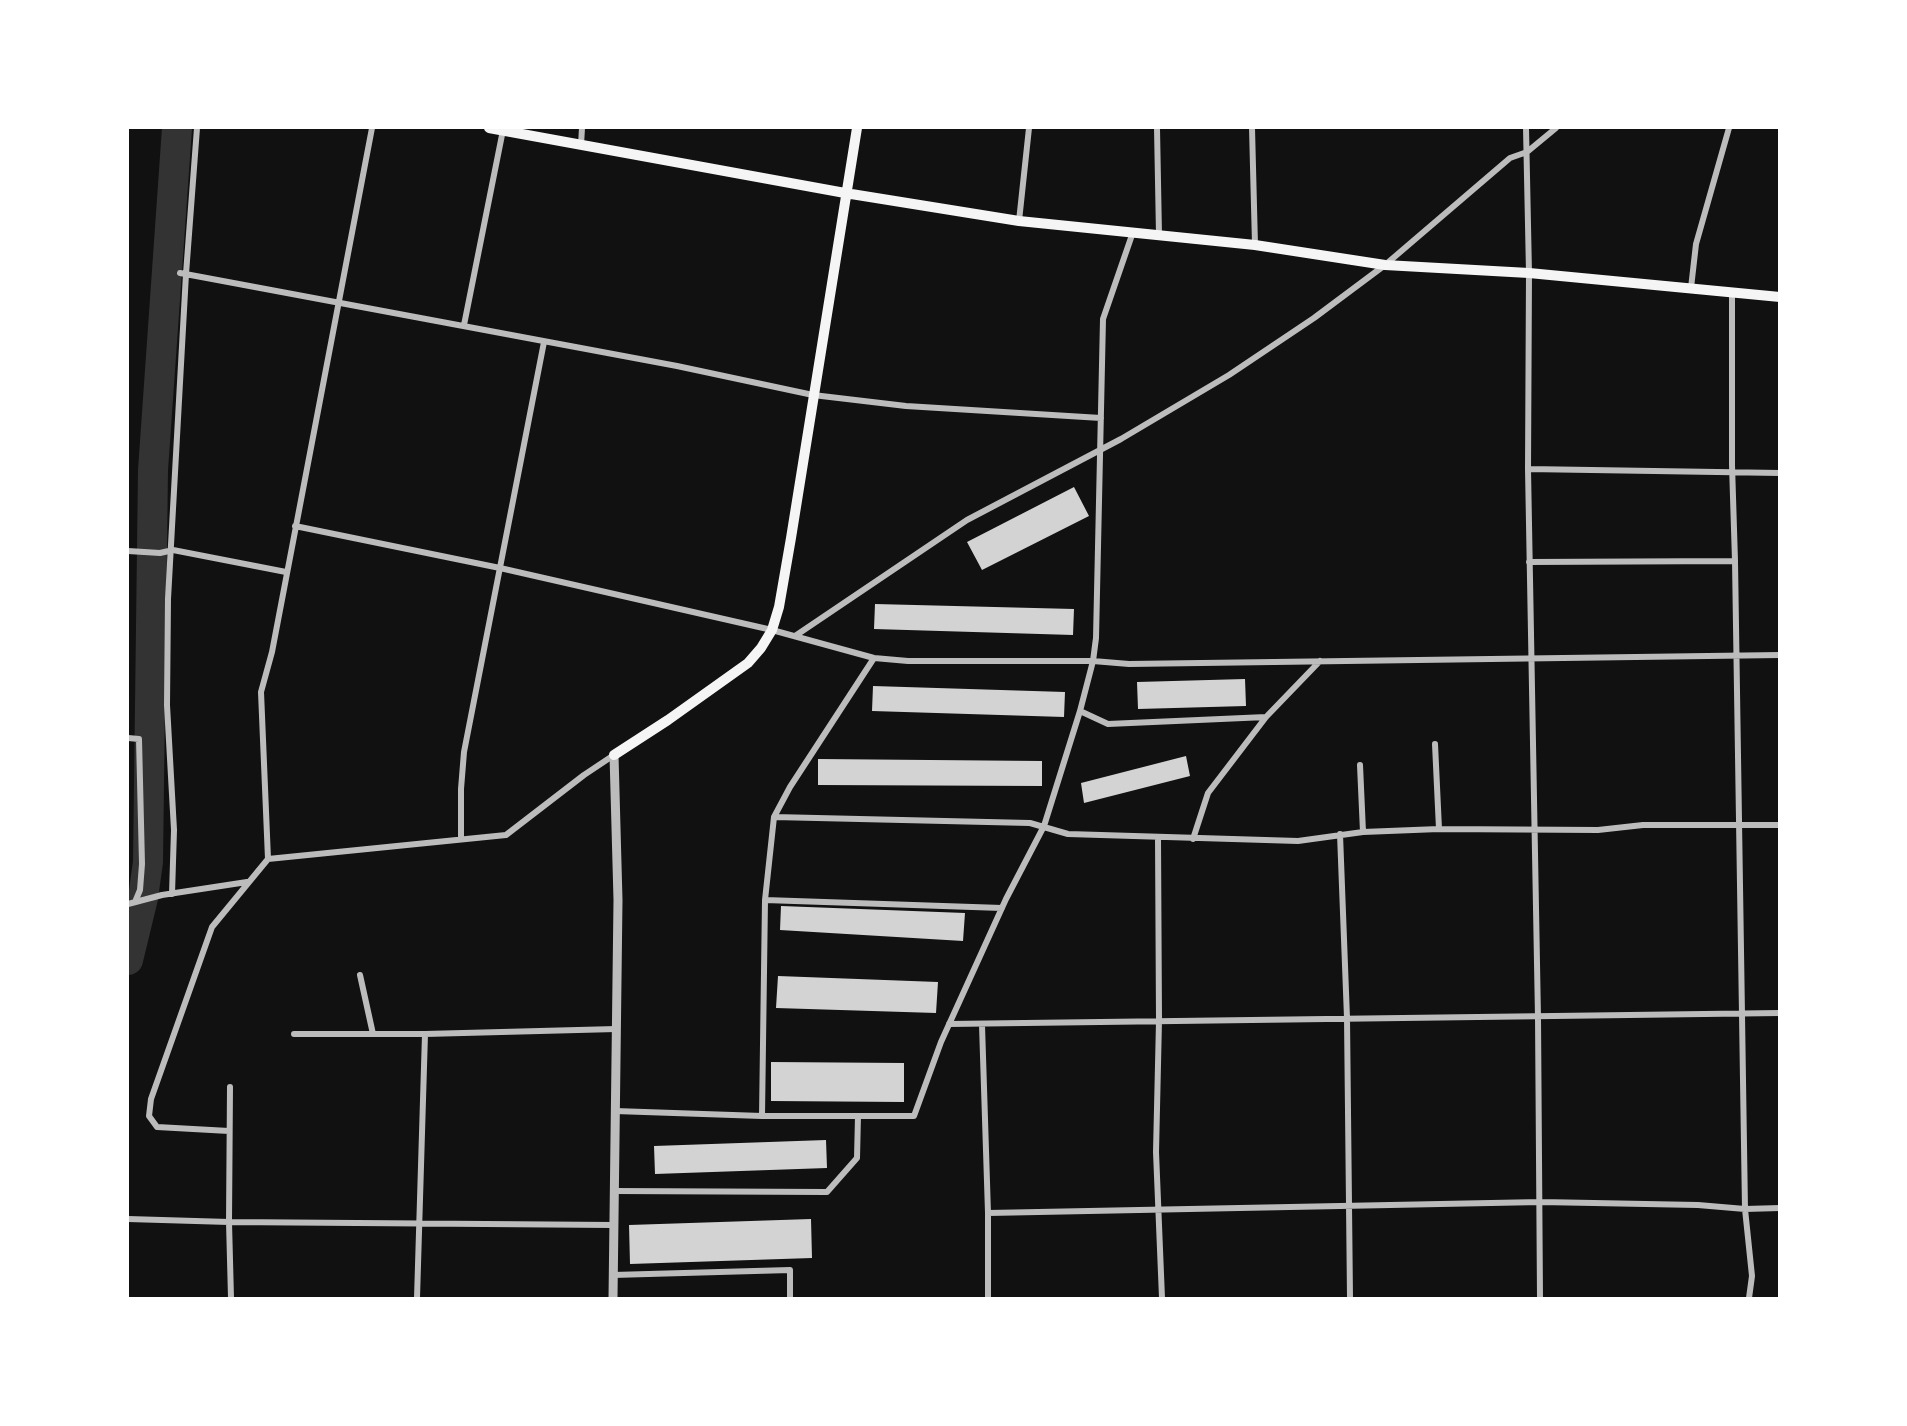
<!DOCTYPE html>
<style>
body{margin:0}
#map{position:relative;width:1907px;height:1426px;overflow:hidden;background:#111;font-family:"Public Sans",sans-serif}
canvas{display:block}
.frame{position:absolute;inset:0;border:129px solid #fff;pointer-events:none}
</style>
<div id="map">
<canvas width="1907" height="1426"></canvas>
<div class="frame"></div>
</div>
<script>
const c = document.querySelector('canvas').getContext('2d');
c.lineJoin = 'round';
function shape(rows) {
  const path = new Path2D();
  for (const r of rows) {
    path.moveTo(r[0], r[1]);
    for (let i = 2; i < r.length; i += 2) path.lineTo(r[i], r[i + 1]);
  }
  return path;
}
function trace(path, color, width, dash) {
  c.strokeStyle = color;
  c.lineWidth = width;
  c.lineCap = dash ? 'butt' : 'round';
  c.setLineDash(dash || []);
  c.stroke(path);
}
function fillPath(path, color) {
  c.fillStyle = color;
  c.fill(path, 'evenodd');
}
trace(shape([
 [128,960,143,898,148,862,153,470,177,128]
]), '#333', 30);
fillPath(shape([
 [1074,487,1089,516,982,570,967,542],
 [875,604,1074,609,1073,635,874,629],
 [1245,679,1246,706,1138,709,1137,682],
 [873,686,1065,692,1064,717,872,711],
 [1186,756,1190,776,1084,803,1081,783],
 [818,759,1042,761,1042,786,818,785],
 [781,906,965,913,963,941,780,930],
 [778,976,938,982,936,1013,776,1008],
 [771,1062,904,1063,904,1102,771,1101],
 [826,1140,827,1168,655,1174,654,1146],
 [811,1219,812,1258,630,1264,629,1225]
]), '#d3d3d3');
trace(shape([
 [1157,128,1159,235],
 [1252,128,1255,245],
 [1526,128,1529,273,1528,469,1538,1017,1540,1298],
 [581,145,582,128],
 [1019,221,1029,128],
 [180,273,677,366,813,395,906,406,1101,418],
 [1691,288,1696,244,1729,128],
 [1732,293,1732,465,1735,561,1745,1209,1780,1208],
 [464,325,503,130],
 [1528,469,1780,473],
 [295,526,500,568,772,630,874,658,908,661,1093,661,1129,664,1780,655],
 [128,551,160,553,173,550,286,572],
 [1529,562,1735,561],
 [795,636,967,520,1121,439,1229,375,1314,318,1385,265,1510,158,1527,152,1556,128],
 [1080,711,1108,724,1266,717],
 [128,738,139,739,142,864,140,890,135,902],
 [1435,744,1439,829],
 [1360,765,1363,832],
 [774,817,1030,823,1068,834,1298,841,1363,832,1439,829,1598,830,1643,825,1780,825],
 [1340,834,1347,1018,1350,1298],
 [1158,838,1159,1021,1156,1152,1162,1298],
 [461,839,461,789,464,752,544,342],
 [1193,839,1208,793,1266,717,1320,661],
 [268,859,506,835,584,775,614,755],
 [172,894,174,830,167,705,168,599,186,274,197,128],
 [765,900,1002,908],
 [128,904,162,895,247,882],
 [360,975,373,1034],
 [949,1024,1780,1013],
 [982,1025,988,1213,988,1298],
 [294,1034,425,1034,616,1029],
 [230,1087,229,1222,231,1298],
 [615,1111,762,1116,765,900,774,817,790,787,874,658],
 [762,1116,914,1116,941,1042,1006,899,1044,826,1080,711,1093,661,1096,638,1103,319,1133,232],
 [229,1131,157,1127,149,1116,151,1099,212,927,268,859,261,692,272,652,372,128],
 [614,1191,827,1192,857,1158,858,1116],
 [988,1213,1541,1202,1698,1205,1745,1209,1752,1276,1749,1298],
 [128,1219,229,1222,613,1225],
 [613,1275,790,1270,790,1298],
 [417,1298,425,1034]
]), '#bcbcbc', 6);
trace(shape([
 [613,1298,618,900,614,755]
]), '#bcbcbc', 9);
trace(shape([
 [489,128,845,193,1019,221,1255,245,1385,265,1529,273,1780,297],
 [614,755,668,720,748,663,761,648,772,630,779,607,791,538,857,128]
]), '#f5f5f5', 10);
</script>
